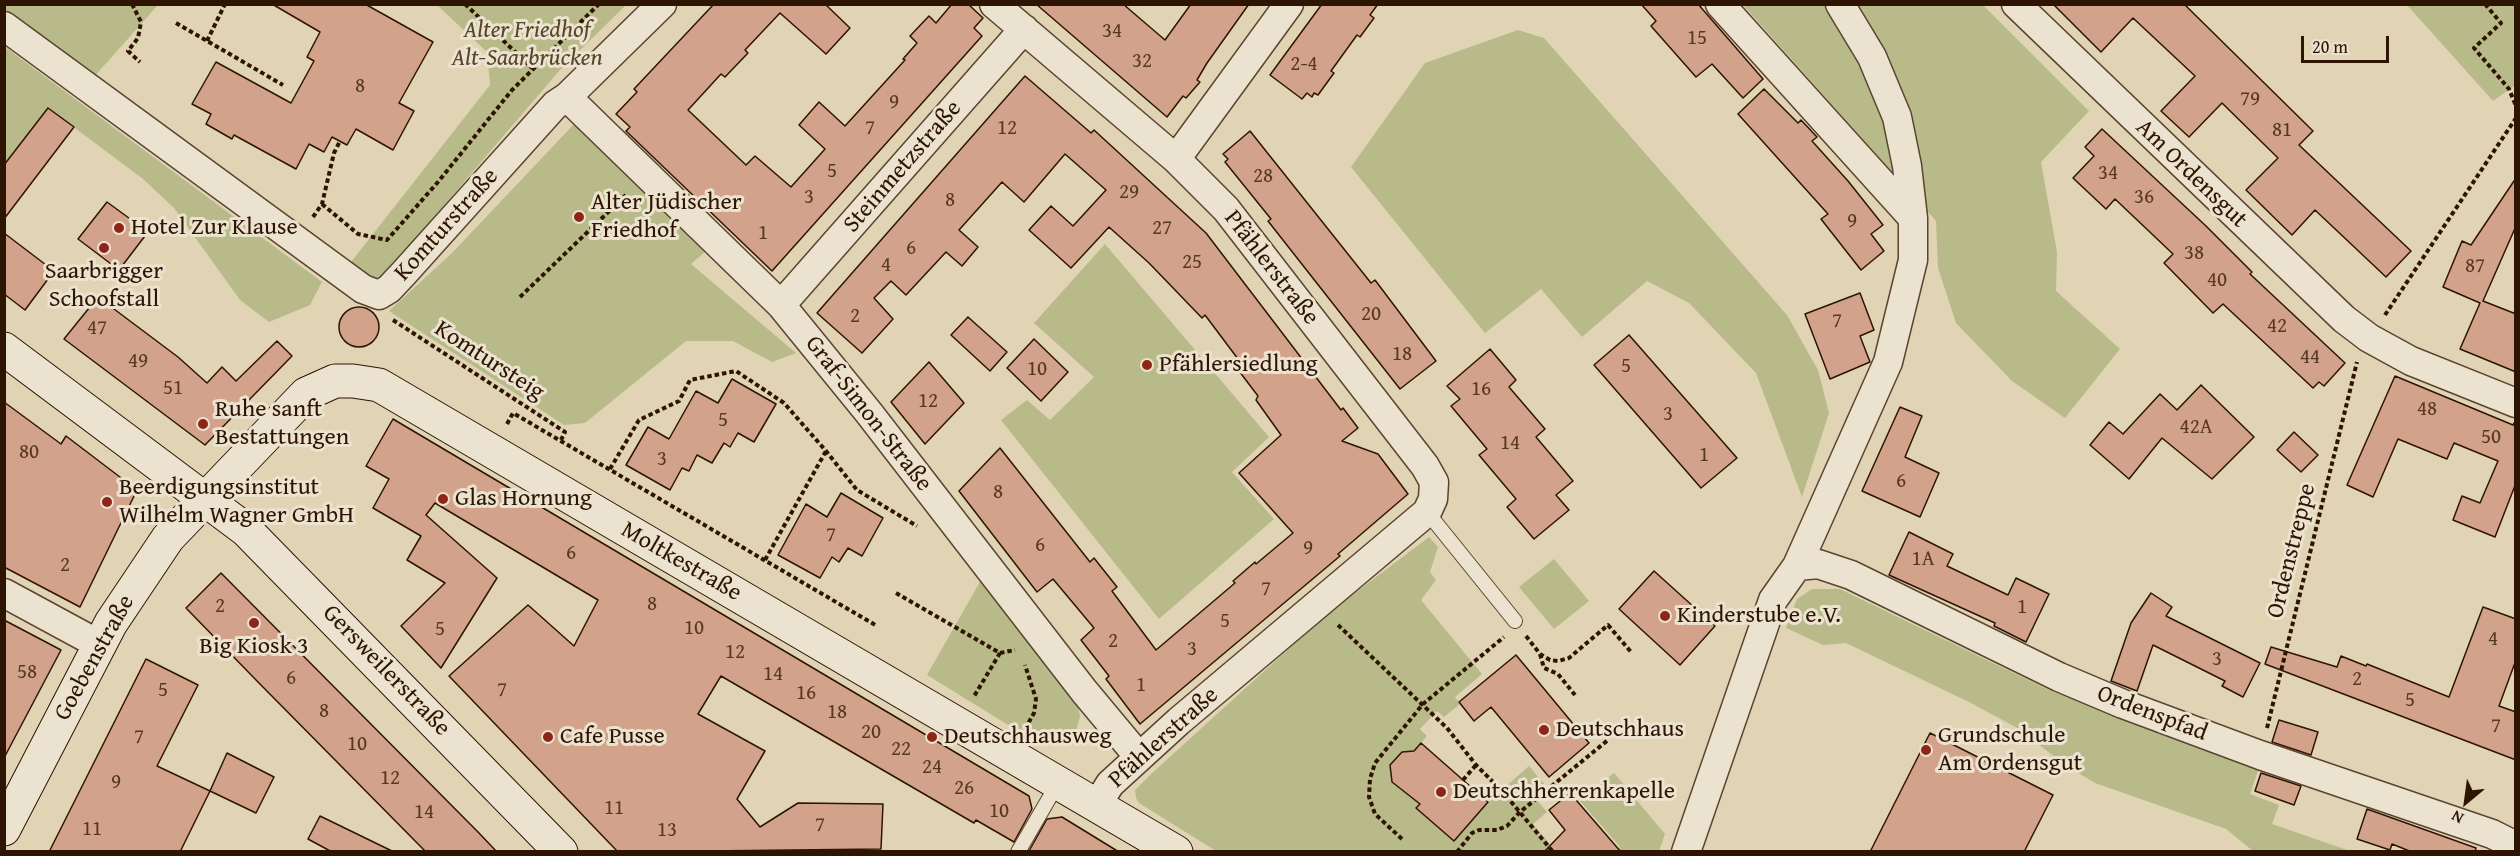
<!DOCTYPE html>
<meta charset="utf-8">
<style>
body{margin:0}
#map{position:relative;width:2520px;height:856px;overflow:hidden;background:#e0d4b5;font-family:"Gentium Book Plus",serif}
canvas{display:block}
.frame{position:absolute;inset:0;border:6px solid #2e1403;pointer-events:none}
.north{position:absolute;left:2436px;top:772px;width:60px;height:60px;-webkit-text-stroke:4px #ebe3cf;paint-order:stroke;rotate:209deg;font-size:16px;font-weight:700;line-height:24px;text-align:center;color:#2e1403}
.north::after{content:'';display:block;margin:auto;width:21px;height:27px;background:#2e1403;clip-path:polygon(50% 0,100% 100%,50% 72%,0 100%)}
.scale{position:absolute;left:2301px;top:36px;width:88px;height:27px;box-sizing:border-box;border:3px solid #2e1403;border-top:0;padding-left:8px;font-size:18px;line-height:21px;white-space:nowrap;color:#2e1403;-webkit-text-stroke:4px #ebe3cf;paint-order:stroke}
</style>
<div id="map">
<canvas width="2520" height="856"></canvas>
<div class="frame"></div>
<div class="north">N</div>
<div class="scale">20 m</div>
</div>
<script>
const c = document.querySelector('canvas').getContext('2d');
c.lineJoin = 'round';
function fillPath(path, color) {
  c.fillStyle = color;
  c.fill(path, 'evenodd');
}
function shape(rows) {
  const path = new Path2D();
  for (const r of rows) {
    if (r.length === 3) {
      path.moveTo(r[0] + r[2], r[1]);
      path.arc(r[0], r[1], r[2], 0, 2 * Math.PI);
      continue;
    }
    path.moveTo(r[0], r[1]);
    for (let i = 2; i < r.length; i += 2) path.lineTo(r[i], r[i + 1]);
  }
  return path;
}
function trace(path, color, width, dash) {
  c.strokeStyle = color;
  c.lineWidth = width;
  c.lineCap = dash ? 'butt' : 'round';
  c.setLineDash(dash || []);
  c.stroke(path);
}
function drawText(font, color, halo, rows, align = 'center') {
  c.font = font + ' "Gentium Book Plus",serif';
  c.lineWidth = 6;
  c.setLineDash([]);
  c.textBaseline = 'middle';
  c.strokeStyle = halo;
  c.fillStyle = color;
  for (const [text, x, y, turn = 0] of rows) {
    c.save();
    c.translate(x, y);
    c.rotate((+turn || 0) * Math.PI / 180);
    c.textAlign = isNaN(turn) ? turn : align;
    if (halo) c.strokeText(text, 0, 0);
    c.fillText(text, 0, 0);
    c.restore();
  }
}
fillPath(shape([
 [4,5,158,5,93,78,5,10],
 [437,5,626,5,560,70,378,282,351,262,490,85,487,52],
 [1743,5,1983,5,2089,111,2041,162,2057,252,2056,291,2120,349,2065,418,2012,381,1956,323,1938,268,1936,221],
 [2407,5,2515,5,2514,86,2493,101],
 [1518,30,1544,38,1787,315,1818,370,1829,413,1802,497,1756,373,1689,303,1647,281,1582,337,1541,289,1485,333,1351,167,1425,63],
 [5,47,322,282,310,305,269,322,240,300,174,208,143,179,48,108,5,165],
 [575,123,707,250,691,264,796,353,772,362,733,341,686,341,585,423,564,425,389,311,452,253],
 [1105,244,1269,437,1232,472,1274,519,1159,619,1001,420,1027,400,1050,420,1094,377,1034,323],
 [1429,537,1438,547,1430,572,1436,580,1421,600,1482,674,1455,697,1460,704,1444,717,1437,711,1420,729,1427,736,1414,751,1402,752,1390,765,1392,782,1420,804,1417,808,1454,840,1488,802,1529,766,1546,786,1533,796,1547,812,1533,824,1556,851,1216,851,1139,803,1136,798,1135,790,1150,775,1327,614],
 [1554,559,1589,601,1554,629,1519,587],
 [981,580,1078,706,1080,717,1076,731,1068,739,1057,745,1039,744,927,675],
 [1812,589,1840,589,2051,691,2259,768,2250,794,2279,805,2272,824,2350,851,2253,851,2226,829,2095,783,2065,765,2019,729,1971,703,1846,643,1823,645,1786,628,1797,599],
 [1614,773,1665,834,1659,851,1615,851,1620,847,1580,801]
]), '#b8bb89');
const building = shape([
 [272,4,365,4,433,42,399,103,414,111,393,150,356,129,347,145,332,137,324,152,309,144,296,169,234,135,232,139,206,124,211,114,192,104,216,62,291,103,314,61,307,57,320,32,272,4],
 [714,4,825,4,850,28,826,54,780,13,745,50,748,53,725,77,721,74,688,110,746,165,755,156,791,187,825,149,799,125,819,102,845,126,905,60,903,59,917,43,910,36,929,16,936,23,952,4,968,4,983,18,974,28,982,36,772,271,626,131,630,127,616,114,637,92,634,89,714,4],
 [1036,4,1123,4,1165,40,1191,4,1249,4,1207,63,1197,80,1200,82,1186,98,1183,96,1167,117,1036,4],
 [1322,4,1378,4,1370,15,1374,18,1360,37,1357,35,1331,71,1334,73,1318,95,1314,93,1312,97,1307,93,1302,99,1270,75,1322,4],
 [1641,4,1698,4,1763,79,1743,98,1712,64,1696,77,1651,26,1656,21,1641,4],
 [2053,4,2184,4,2313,131,2299,145,2411,251,2386,277,2315,210,2292,235,2246,190,2278,158,2222,103,2189,137,2161,111,2195,76,2133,18,2101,52,2053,4],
 [1025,76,1091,133,1094,130,1206,233,1341,410,1343,408,1358,428,1342,441,1378,454,1408,494,1338,554,1340,556,1140,724,1106,679,1109,676,1081,640,1094,628,1053,579,1037,592,959,491,1000,448,1090,562,1094,558,1117,587,1112,591,1156,650,1235,583,1233,581,1255,562,1256,564,1293,533,1239,473,1281,435,1256,400,1258,396,1239,371,1244,367,1205,315,1202,318,1149,263,1109,227,1071,268,1029,230,1051,206,1073,226,1106,190,1065,154,1024,202,1002,182,959,230,978,247,962,266,946,252,906,295,891,281,874,298,893,319,862,353,817,313,1025,76],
 [1764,89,1798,123,1801,120,1817,137,1812,141,1848,181,1883,225,1871,234,1884,251,1861,270,1821,219,1828,214,1738,114,1764,89],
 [48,108,74,127,4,219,4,165,48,108],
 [2102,129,2206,226,2252,272,2250,274,2345,363,2324,386,2319,382,2313,388,2223,304,2213,313,2164,263,2173,254,2115,199,2106,209,2073,178,2094,156,2085,147,2102,129],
 [1250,131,1371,283,1375,280,1436,361,1400,389,1268,221,1271,219,1225,162,1228,159,1223,154,1250,131],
 [2516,178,2516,226,2483,301,2516,314,2516,372,2460,349,2480,303,2443,287,2462,241,2471,245,2516,178],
 [107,202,148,232,119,270,78,239,107,202],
 [4,233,54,271,25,310,4,294,4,233],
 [1860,293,1874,330,1860,336,1870,362,1830,379,1805,314,1860,293],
 [98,297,178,357,207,383,222,367,236,381,277,341,292,356,205,445,64,339,98,297],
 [359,327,20],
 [968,317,1007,352,990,371,951,335,968,317],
 [1629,335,1737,458,1701,488,1594,365,1629,335],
 [1034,339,1068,372,1041,401,1007,368,1034,339],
 [1490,349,1516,380,1509,387,1545,429,1536,437,1573,481,1556,495,1569,510,1534,539,1507,507,1516,499,1479,455,1487,449,1451,406,1460,399,1447,386,1490,349],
 [929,362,964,403,925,444,891,402,929,362],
 [2395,376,2513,425,2516,420,2516,483,2495,537,2453,520,2462,496,2480,503,2498,461,2454,443,2447,459,2398,439,2373,497,2347,485,2395,376],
 [732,379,776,404,754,442,738,433,730,447,724,443,712,463,697,455,689,471,682,468,670,490,626,465,648,427,669,439,696,391,718,403,732,379],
 [2201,385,2254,437,2212,479,2162,438,2129,479,2090,445,2109,422,2123,434,2160,394,2177,410,2201,385],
 [4,402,61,444,66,436,137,490,80,607,4,567,4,402],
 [1900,407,1922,416,1905,457,1939,473,1920,517,1862,491,1900,407],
 [393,419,1029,796,1032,809,1014,842,976,820,974,823,721,676,698,714,765,751,737,799,760,827,798,803,883,804,881,849,618,852,449,676,528,605,574,646,598,600,435,503,426,515,497,578,441,668,401,626,445,583,407,560,421,536,373,508,389,479,366,466,393,419],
 [2294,432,2318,455,2301,472,2277,450,2294,432],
 [841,493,883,518,862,556,848,548,839,562,832,557,820,578,778,555,806,504,827,517,841,493],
 [1909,532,1953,554,1947,566,2008,595,2016,578,2049,594,2026,642,1994,626,1995,623,1889,575,1909,532],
 [1654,571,1715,626,1680,665,1619,609,1654,571],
 [221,573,479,833,497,852,426,852,257,681,186,608,221,573],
 [2151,593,2172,607,2166,616,2260,663,2243,697,2222,686,2225,681,2153,645,2137,691,2111,681,2131,623,2151,593],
 [2483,607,2516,619,2516,660,2499,706,2516,712,2516,760,2265,664,2271,647,2337,667,2341,656,2366,666,2367,664,2449,697,2483,607],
 [4,620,61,650,4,758,4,620],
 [1516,655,1589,743,1549,777,1491,707,1474,721,1459,702,1516,655],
 [146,659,198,685,157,766,210,791,180,852,49,852,146,659],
 [2279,720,2318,732,2311,755,2272,742,2279,720],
 [1930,733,2053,795,2024,852,1870,852,1930,733],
 [1421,743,1488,802,1454,841,1416,808,1420,804,1392,782,1390,765,1402,752,1414,751,1421,743],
 [227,753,274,777,256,813,210,791,227,753],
 [2261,773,2301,786,2294,805,2255,791,2261,773],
 [1570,793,1621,852,1544,852,1565,830,1549,810,1570,793],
 [2367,809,2476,848,2475,852,2412,852,2392,844,2390,850,2357,839,2367,809],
 [320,816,394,852,332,852,308,839,320,816],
 [1062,817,1119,852,1029,851,1047,819,1062,817]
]);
fillPath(building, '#d3a28b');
trace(building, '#2e1403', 1.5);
const lane = shape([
 [1427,512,1515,621],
 [1018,852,1058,783]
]);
const street = shape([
 [994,4,1176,159,1226,209,1425,466,1434,482,1433,499,1427,512,1179,721,1110,784,1097,805],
 [1720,4,1913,218],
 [2016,4,2344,319,2369,338,2411,361,2516,403],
 [4,26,363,289,379,295,389,289,404,273,555,105,567,97,662,4],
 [567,97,781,305,869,413,1084,691,1139,757],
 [1176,159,1289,4],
 [781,305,1024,29],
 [1797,566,1818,564,1851,575,2059,677,2123,704,2260,755,2492,834,2516,846],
 [4,593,100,645],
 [1686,852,1773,600,1797,566,1888,362,1913,260,1913,218,1907,166,1897,117,1872,57,1840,4]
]);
const secondary = shape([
 [4,349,246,530,561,852],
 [4,829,111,623,168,538,306,394,335,381,353,381,379,385,1176,852]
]);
trace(lane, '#5a4430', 16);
trace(street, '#5a4430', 31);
trace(secondary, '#2e1403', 35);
trace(shape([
 [132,4,141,22,138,38,128,51,140,62],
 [465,4,532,68],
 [2485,4,2501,23,2474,48,2509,89,2516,106],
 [176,23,283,85],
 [207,41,225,4],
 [322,204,358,234,387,240,438,182,512,90,599,4],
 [313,217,322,204,334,153,340,141],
 [520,297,627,194],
 [2385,315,2516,118],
 [393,320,565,432,561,440],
 [507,424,513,413,877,626],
 [610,469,639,420,679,401,690,380,736,371,784,403,826,451,857,490,917,526],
 [765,560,826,451],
 [896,593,1000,653,973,698],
 [1338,625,1447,728,1476,765,1503,792,1553,852],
 [1526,636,1540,654,1550,660,1558,661,1569,658,1608,625,1631,652],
 [1000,653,1015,650],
 [1540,654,1544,668,1558,674,1575,695],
 [2267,728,2357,362],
 [1025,729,1034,713,1036,699,1025,665],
 [1463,780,1476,765],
 [1402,839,1375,814,1369,797,1370,779,1375,763,1423,704,1504,637],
 [1457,852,1472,833,1479,830,1497,830,1507,826,1520,812,1608,740]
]), '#2e1403', 4, [4.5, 3]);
trace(lane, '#ebe3cf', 14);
trace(street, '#ebe3cf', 28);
trace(secondary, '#ebe3cf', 33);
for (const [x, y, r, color] of [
 [579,217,6,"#8f2418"],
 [119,228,6,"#8f2418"],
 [104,248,6,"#8f2418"],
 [1147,365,6,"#8f2418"],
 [203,424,6,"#8f2418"],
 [443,499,6,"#8f2418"],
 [107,502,6,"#8f2418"],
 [1665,616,6,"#8f2418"],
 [254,623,6,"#8f2418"],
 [1544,730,6,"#8f2418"],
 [548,737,6,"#8f2418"],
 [932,737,6,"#8f2418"],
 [1926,750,6,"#8f2418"],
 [1441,792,6,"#8f2418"]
]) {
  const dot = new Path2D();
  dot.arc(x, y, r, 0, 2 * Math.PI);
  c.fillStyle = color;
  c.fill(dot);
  trace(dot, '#ebe3cf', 2);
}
drawText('21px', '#573825', null, [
 ["34",1112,32],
 ["15",1697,39],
 ["32",1142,62],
 ["2-4",1304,65],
 ["8",360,87],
 ["79",2250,100],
 ["9",894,103],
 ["7",870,129],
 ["12",1007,129],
 ["81",2282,131],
 ["5",832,172],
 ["34",2108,174],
 ["28",1263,177],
 ["29",1129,193],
 ["3",809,198],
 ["36",2144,198],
 ["8",950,201],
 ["9",1852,222],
 ["27",1162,229],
 ["1",763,234],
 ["6",911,249],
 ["38",2194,254],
 ["25",1192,263],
 ["4",886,266],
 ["87",2475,267],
 ["40",2217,281],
 ["20",1371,315],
 ["2",855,317],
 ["7",1837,322],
 ["42",2277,327],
 ["47",97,329],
 ["18",1402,355],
 ["44",2310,358],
 ["49",138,362],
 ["5",1626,367],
 ["10",1037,370],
 ["51",173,389],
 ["16",1481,390],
 ["12",928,402],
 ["48",2427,410],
 ["3",1668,415],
 ["5",723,421],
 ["42A",2196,428],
 ["50",2491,438],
 ["14",1510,444],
 ["80",29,453],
 ["1",1704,456],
 ["3",662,460],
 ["6",1901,482],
 ["8",998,493],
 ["7",831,536],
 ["6",1040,546],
 ["9",1308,549],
 ["6",571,554],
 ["1A",1923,560],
 ["2",65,566],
 ["7",1266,590],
 ["8",652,605],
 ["2",220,607],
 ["1",2022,608],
 ["5",1225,622],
 ["10",694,629],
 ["5",440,630],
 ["4",2493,640],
 ["2",1113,642],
 ["3",1192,650],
 ["12",735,653],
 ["3",2217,660],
 ["58",27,673],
 ["14",773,675],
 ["6",291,679],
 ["2",2357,680],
 ["1",1141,686],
 ["5",163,691],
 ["7",502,691],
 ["16",806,694],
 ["5",2410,701],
 ["8",324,712],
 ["18",837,713],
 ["7",2496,727],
 ["20",871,733],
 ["7",139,738],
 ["10",357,745],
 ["22",901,750],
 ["24",932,768],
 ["12",390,779],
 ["9",116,783],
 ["26",964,789],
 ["11",614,809],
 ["10",999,812],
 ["14",424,813],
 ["7",820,826],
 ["11",92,830],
 ["13",667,831]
]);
drawText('italic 24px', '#57462b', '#ebe3cf', [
 ["Alter Friedhof",527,31],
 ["Alt-Saarbrücken",527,59]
]);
drawText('24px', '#2e1403', '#ebe3cf', [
 ["Steinmetzstraße",903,167,-49],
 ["Am Ordensgut",2191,174,44],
 ["Komturstraße",447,225,-48],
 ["Pfählerstraße",1271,268,52],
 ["Komtursteig",489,361,33],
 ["Graf-Simon-Straße",868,414,52],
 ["Ordenstreppe",2292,551,-76],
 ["Moltkestraße",681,562,30],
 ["Goebenstraße",95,658,-61],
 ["Gersweilerstraße",386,671,46],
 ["Ordenspfad",2152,714,21],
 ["Pfählerstraße",1164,738,-42]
]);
drawText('24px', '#2e1403', '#ebe3cf', [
 ["Alter Jüdischer",591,203],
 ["Friedhof",591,231],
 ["Hotel Zur Klause",131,228],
 ["Saarbrigger",104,272,"center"],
 ["Schoofstall",104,300,"center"],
 ["Pfählersiedlung",1159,365],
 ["Ruhe sanft",215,410],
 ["Bestattungen",215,438],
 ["Beerdigungsinstitut",119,488],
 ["Wilhelm Wagner GmbH",119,516],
 ["Glas Hornung",455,499],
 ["Kinderstube e.V.",1677,616],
 ["Big Kiosk 3",254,647,"center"],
 ["Deutschhaus",1556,730],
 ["Grundschule",1938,736],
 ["Am Ordensgut",1938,764],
 ["Cafe Pusse",560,737],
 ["Deutschhausweg",944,737],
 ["Deutschherrenkapelle",1453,792]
], 'left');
</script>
